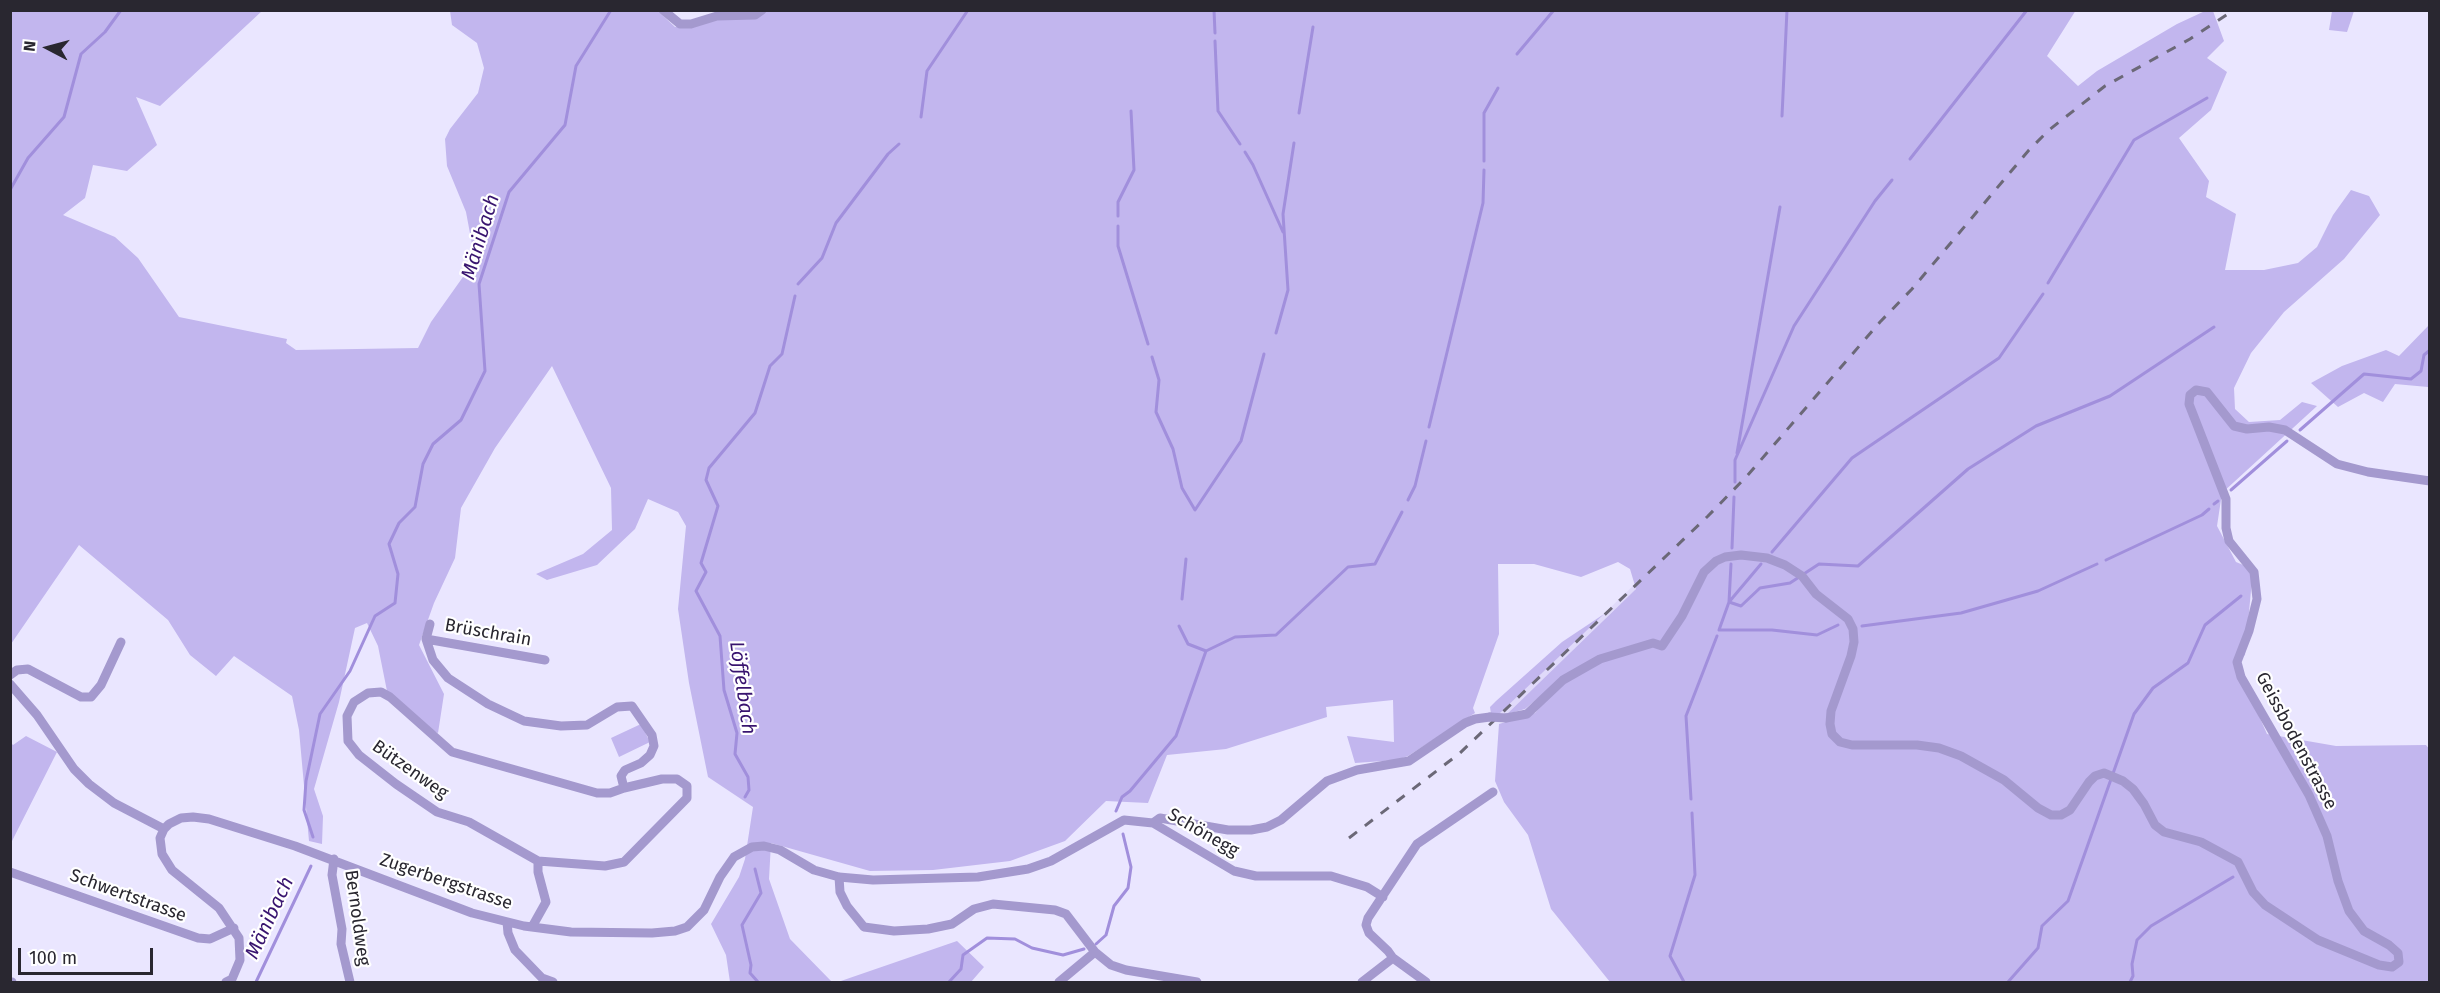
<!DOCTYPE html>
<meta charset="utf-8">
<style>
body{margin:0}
#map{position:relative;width:2440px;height:993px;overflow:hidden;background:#eae6ff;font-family:"Fira Sans",sans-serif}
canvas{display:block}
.frame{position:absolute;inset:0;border:12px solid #292730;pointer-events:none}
.north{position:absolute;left:18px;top:18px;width:60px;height:60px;-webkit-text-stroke:4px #fff;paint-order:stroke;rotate:276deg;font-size:16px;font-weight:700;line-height:24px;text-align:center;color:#292730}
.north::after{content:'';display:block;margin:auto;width:21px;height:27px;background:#292730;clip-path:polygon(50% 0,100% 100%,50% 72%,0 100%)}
.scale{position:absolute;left:18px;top:948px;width:135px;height:27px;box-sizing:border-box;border:3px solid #292730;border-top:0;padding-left:8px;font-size:18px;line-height:21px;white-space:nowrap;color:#292730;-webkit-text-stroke:4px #fff;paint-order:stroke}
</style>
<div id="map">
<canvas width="2440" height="993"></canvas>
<div class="frame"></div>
<div class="north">N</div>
<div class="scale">100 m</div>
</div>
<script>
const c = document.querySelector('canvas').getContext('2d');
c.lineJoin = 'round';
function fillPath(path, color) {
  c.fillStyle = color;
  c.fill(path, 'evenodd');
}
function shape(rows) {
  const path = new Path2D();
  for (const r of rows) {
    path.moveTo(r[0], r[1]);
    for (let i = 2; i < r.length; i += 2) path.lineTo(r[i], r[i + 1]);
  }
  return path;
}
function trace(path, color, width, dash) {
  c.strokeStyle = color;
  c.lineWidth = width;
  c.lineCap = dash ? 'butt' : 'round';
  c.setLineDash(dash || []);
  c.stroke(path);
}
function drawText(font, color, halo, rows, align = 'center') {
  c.font = font + ' "Fira Sans",sans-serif';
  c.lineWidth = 4.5;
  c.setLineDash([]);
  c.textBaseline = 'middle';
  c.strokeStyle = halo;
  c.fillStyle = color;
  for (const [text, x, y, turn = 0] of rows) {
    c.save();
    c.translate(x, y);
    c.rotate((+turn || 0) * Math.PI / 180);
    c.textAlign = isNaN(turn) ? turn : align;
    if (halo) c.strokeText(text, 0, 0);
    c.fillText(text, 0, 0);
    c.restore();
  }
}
fillPath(shape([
 [1635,584,1636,589,1507,714,1499,714]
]), '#e0dafa');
fillPath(shape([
 [766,10,2076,10,2047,56,2078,86,2097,71,2177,24,2205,11,2213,11,2224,41,2207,58,2227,72,2211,110,2179,138,2209,181,2206,197,2236,214,2225,270,2264,270,2298,263,2317,247,2333,215,2351,190,2369,196,2380,215,2344,259,2284,312,2251,353,2234,388,2235,409,2249,422,2280,420,2302,402,2317,406,2222,493,2217,526,2236,562,2253,569,2245,655,2235,662,2267,734,2336,746,2426,745,2430,750,2429,982,1610,982,1551,909,1528,835,1504,802,1495,781,1499,724,1535,713,1558,686,1613,652,1555,684,1525,709,1507,714,1636,589,1630,569,1618,562,1581,577,1534,564,1498,564,1499,634,1473,708,1475,713,1408,756,1397,760,1355,763,1347,736,1394,742,1393,700,1326,707,1327,717,1226,749,1167,755,1148,803,1106,801,1065,841,1010,861,933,870,870,871,771,843,769,879,790,939,832,982,730,982,726,955,711,924,739,877,745,859,753,807,708,777,689,683,678,609,686,526,678,512,648,499,635,529,597,565,547,580,536,574,583,554,612,530,611,488,552,366,495,448,461,508,455,558,434,603,419,645,444,694,438,733,416,724,387,691,378,646,367,623,355,628,339,702,314,789,323,816,322,844,309,841,299,730,292,696,234,656,216,676,190,655,168,620,79,545,11,644,11,11,262,11,160,106,136,97,157,145,127,171,93,165,85,198,63,215,115,237,138,258,179,317,287,339,286,343,296,350,418,348,431,322,475,260,466,212,447,166,445,139,450,129,478,93,484,68,477,43,452,25,450,11,658,11,675,27],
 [2332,11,2354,11,2347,32,2329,30],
 [2429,325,2428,387,2395,384,2383,402,2364,393,2338,407,2311,383,2342,366,2386,350,2399,356],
 [1604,614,1499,714,1491,714,1490,707,1496,701,1562,642],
 [641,724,650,742,619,757,611,738],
 [26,736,57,752,11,843,11,743,13,745],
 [957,941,984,967,971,982,838,982]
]), '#c2b6ee');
trace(shape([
 [1214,10,1215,33],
 [1215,41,1218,111,1240,144],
 [1517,54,1554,10],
 [1299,113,1313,27],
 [1782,116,1787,10],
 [921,117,927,71,968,10],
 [1245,152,1253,165,1283,232],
 [1910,159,2027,10],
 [1484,161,1484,113,1498,88],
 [10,190,28,158,64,117,81,54,105,32,121,10],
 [1118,216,1118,202,1134,170,1131,111],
 [1118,226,1118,246,1148,344],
 [2048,283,2134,140,2207,98],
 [798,284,822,258,836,223,888,154,899,144],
 [1276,333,1288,290,1283,214,1294,143],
 [1152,357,1159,380,1156,412,1173,449,1182,488,1195,510,1241,441,1264,354],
 [1429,427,1483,203,1484,170],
 [2300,430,2364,374,2411,379,2421,371,2424,355,2430,350],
 [1737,453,1780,207],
 [1735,482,1735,460,1794,326,1875,201,1892,180],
 [2231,490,2287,441],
 [1408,500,1415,486,1426,441],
 [2214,504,2218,501],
 [1732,548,1734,497],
 [1772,552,1852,458,1999,358,2043,294],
 [2106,560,2202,515,2209,509],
 [1731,564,1729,602,1719,630,1772,630,1817,635,1838,625],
 [1761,564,1729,602,1741,606,1760,588,1790,583,1819,564,1858,566,1968,469,2036,426,2110,396,2214,327],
 [1182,599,1186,559],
 [1862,626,1961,613,2038,591,2097,564],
 [1206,651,1235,637,1276,635,1348,567,1375,564,1402,512],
 [745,797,749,790,748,777,735,754,737,733,724,690,720,636,696,591,706,572,701,563,718,506,706,480,709,468,755,413,770,366,782,354,795,296],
 [1691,799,1686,716,1717,636],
 [1116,811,1122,797,1130,791,1176,736,1206,651,1188,644,1179,626],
 [313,837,304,810,306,781,320,714,350,671,375,616,395,603,398,574,389,544,399,523,415,507,423,464,433,444,461,420,485,371,479,284,509,192,565,125,576,66,611,10],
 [755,869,761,893,742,925,751,965,750,973,758,982],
 [1096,944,1106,935,1114,906,1128,888,1131,867,1123,834],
 [256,982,311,866],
 [949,982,961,969,963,955,987,938,1015,939,1032,948,1063,955,1084,949],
 [1684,982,1670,956,1695,875,1692,813],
 [2008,982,2038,948,2042,926,2068,901,2134,714,2153,688,2188,663,2205,625,2241,596],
 [2130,982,2133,976,2132,964,2137,940,2151,926,2233,877]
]), '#a18fdc', 3);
trace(shape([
 [663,10,680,24,691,24,717,16,755,15,762,10],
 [430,624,426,639,433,660,448,678,488,704,524,721,561,726,587,725,617,707,632,706,652,735,654,746,650,755,641,763,625,770,621,776,624,788,662,779,677,779,687,786,687,798,624,862,605,866,538,861,469,822,437,812,396,784,359,755,348,741,347,716,354,702,368,693,381,692,390,697,452,752,597,793,610,793,624,788],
 [426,639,545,660],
 [10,675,17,670,28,669,81,697,91,697,101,685,121,642],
 [10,684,37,715,74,769,89,784,114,803,164,829],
 [1506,718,1527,714,1563,680,1600,659,1653,643,1662,646,1682,616,1704,572,1716,561,1725,557,1741,555,1767,558,1785,565,1802,576,1816,594,1848,619,1853,629,1854,642,1851,656,1831,711,1830,724,1832,734,1840,742,1852,745,1917,745,1939,748,1961,756,2004,780,2038,808,2051,815,2061,815,2070,810,2089,782,2095,776,2104,773,2123,781,2133,789,2144,804,2155,825,2164,832,2201,842,2238,862,2253,892,2265,905,2318,940,2379,965,2392,967,2399,962,2398,953,2389,945,2364,931,2349,911,2338,881,2327,836,2309,795,2241,677,2237,662,2249,631,2257,599,2254,572,2229,541,2226,528,2226,499,2189,404,2190,395,2196,390,2207,392,2234,426,2247,429,2269,427,2285,430,2337,464,2368,472,2430,481],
 [1153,823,1160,818,1228,830,1251,830,1267,827,1281,820,1327,781,1357,770,1409,761,1465,723,1475,719,1490,717],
 [334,859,332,875,342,929,341,944,350,982],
 [10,872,198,938,210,939,234,928],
 [839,877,840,892,847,906,864,927,894,931,928,929,952,924,974,909,993,904,1055,910,1066,914,1095,952,1111,965,1126,970,1197,982],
 [507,922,508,933,515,950,542,978,553,982],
 [532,927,546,902,538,872,538,861],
 [1393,958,1426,982],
 [10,982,12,982],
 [226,982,232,979,240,960,239,938,219,908,172,870,162,854,160,838,164,829,169,824,181,818,193,817,209,819,295,846,472,913,524,926,571,932,652,933,675,931,687,927,704,910,720,877,734,857,752,847,764,846,780,850,814,870,839,877,873,880,978,877,1028,869,1051,861,1124,820,1153,823,1234,871,1256,876,1331,876,1367,887,1383,897],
 [1059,982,1095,952],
 [1362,982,1393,958,1388,951,1369,933,1366,925,1368,918,1417,844,1493,792]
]), '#a499ce', 9);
trace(shape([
 [1349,838,1460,753,1708,516,1747,476,1880,322,1912,289,2029,150,2049,130,2105,86,2190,39,2234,10]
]), '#6b6877', 3, [10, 10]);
trace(shape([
 [1490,717,1506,718]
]), '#a499ce', 9);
drawText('18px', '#292730', '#fff', [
 ["Brüschrain",488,633,10],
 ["Geissbodenstrasse",2296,741,62],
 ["Bützenweg",410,770,35],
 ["Schönegg",1203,833,30],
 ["Zugerbergstrasse",446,882,19],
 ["Schwertstrasse",128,896,20],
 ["Bernoldweg",357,918,82]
]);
drawText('italic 20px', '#38146f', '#fff', [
 ["Mänibach",481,237,-73],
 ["Löffelbach",742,688,82],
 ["Mänibach",270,918,-65]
]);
</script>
